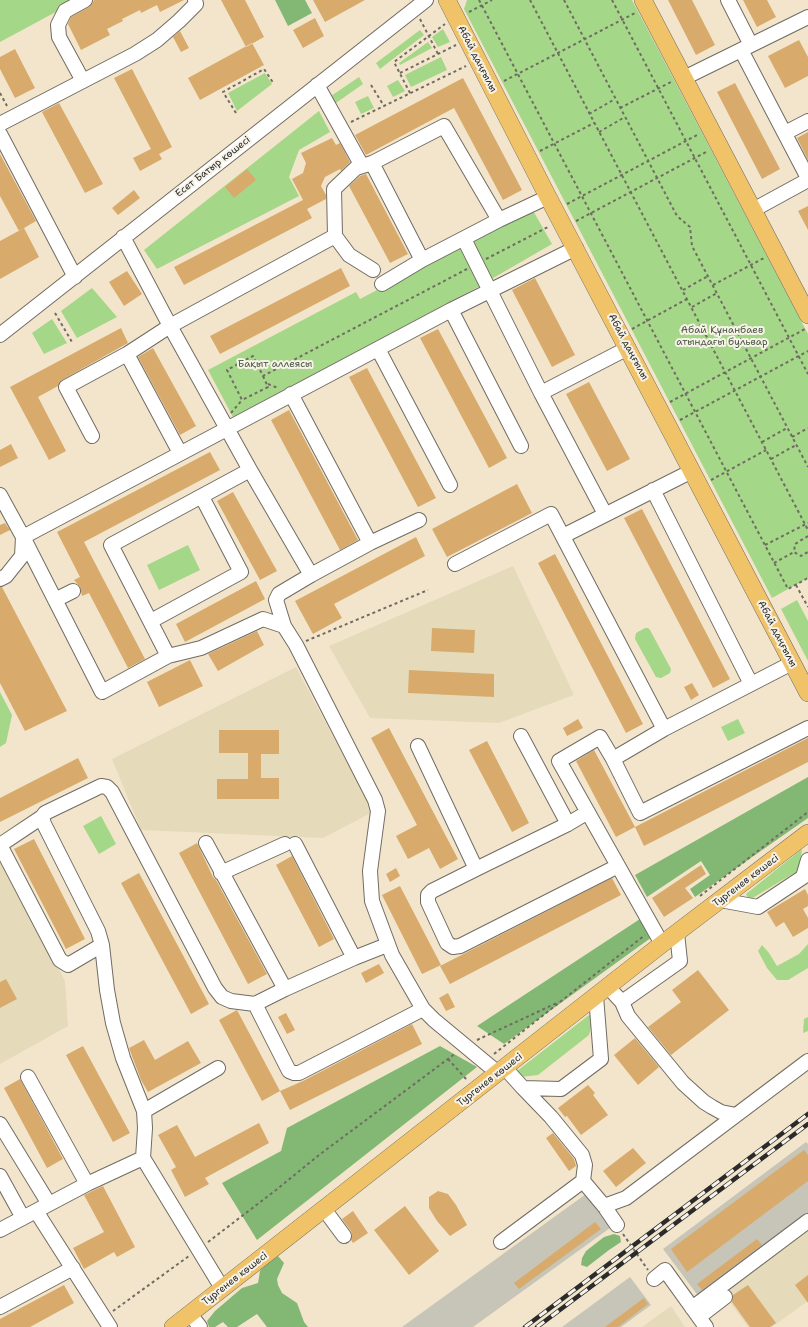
<!DOCTYPE html>
<meta charset="utf-8">
<style>
body{margin:0}
canvas{display:block;background:#f2e5cb}
</style>
<canvas width="808" height="1327"></canvas>
<script>
const c = document.querySelector('canvas').getContext('2d');
c.lineJoin = 'round';
function fillPath(path, color) {
  c.fillStyle = color;
  c.fill(path, 'evenodd');
}
function shape(rows) {
  const path = new Path2D();
  for (const r of rows) {
    path.moveTo(r[0], r[1]);
    for (let i = 2; i < r.length; i += 2) path.lineTo(r[i], r[i + 1]);
  }
  return path;
}
function trace(path, color, width, dash) {
  c.strokeStyle = color;
  c.lineWidth = width;
  c.lineCap = dash ? 'butt' : 'round';
  c.setLineDash(dash || []);
  c.stroke(path);
}
function drawText(font, color, halo, rows, align = 'center') {
  c.font = font + ' "Shantell Sans",sans-serif';
  c.lineWidth = 4;
  c.setLineDash([]);
  c.textBaseline = 'middle';
  c.strokeStyle = halo;
  c.fillStyle = color;
  for (const [text, x, y, turn = 0] of rows) {
    c.save();
    c.translate(x, y);
    c.rotate((+turn || 0) * Math.PI / 180);
    c.textAlign = isNaN(turn) ? turn : align;
    if (halo) c.strokeText(text, 0, 0);
    c.fillText(text, 0, 0);
    c.restore();
  }
}
fillPath(shape([
 [513,566,574,695,499,723,370,718,329,646],
 [296,667,373,812,323,838,141,830,112,759],
 [0,859,65,981,68,1026,0,1064],
 [808,1230,808,1301,772,1327,748,1327,723,1293],
 [671,1306,685,1327,642,1327]
]), '#e5dbba');
fillPath(shape([
 [806,1142,808,1144,808,1216,699,1297,663,1249],
 [586,1194,610,1228,473,1327,402,1327],
 [630,1277,651,1305,621,1327,562,1327]
]), '#c7c5b8');
fillPath(shape([
 [0,0,78,0,0,42],
 [467,0,632,0,808,334,808,578,772,598,464,9],
 [443,29,450,42,438,47,432,37],
 [420,30,424,35,380,69,376,63],
 [428,42,432,48,400,65,399,63],
 [441,57,447,70,411,87,405,75],
 [265,73,272,84,237,111,228,93],
 [359,77,363,84,333,105,328,98],
 [398,80,405,91,393,97,387,86],
 [368,96,374,108,361,114,355,102],
 [319,111,330,132,299,150,289,177,299,196,157,269,144,250],
 [531,207,552,244,488,281,473,248,473,237],
 [459,247,480,286,233,417,208,370,356,292,360,299],
 [92,288,117,317,77,338,61,311],
 [52,319,67,343,44,354,32,333],
 [188,545,200,570,159,590,147,565],
 [797,600,808,621,808,661,781,609],
 [645,628,648,628,650,630,671,669,670,673,661,678,656,677,635,639,636,633],
 [0,692,12,715,6,743,0,747],
 [738,719,745,733,728,741,721,727],
 [101,816,116,844,99,854,83,826],
 [802,849,799,870,751,899,748,898,746,894],
 [808,944,808,968,788,980,777,980,767,968,758,951,762,945,769,953,777,966,799,954],
 [589,1015,593,1020,589,1035,538,1075,521,1077,517,1071],
 [808,1017,808,1031,803,1033,804,1019]
]), '#a4d787');
fillPath(shape([
 [275,0,305,0,312,13,288,26],
 [808,777,808,818,695,897,690,889,710,875,701,861,647,897,635,875],
 [640,919,652,937,504,1044,477,1026],
 [440,1046,477,1067,257,1240,222,1183,281,1151,287,1128],
 [614,1234,620,1236,621,1242,609,1250,587,1267,581,1265,582,1258,586,1251,604,1237],
 [278,1256,284,1263,277,1279,278,1285,282,1293,297,1303,304,1322,308,1327,267,1327,257,1314,237,1327,228,1327,223,1322,215,1327,209,1327,207,1321,215,1311,242,1288,258,1283,260,1271,269,1261]
]), '#83b874');
fillPath(shape([
 [94,0,184,0,160,12,157,5,141,13,140,10,122,19,123,21,107,29,110,35,81,50,68,24,71,17,89,7,92,4],
 [221,0,245,0,264,37,246,47],
 [313,0,365,0,325,22],
 [668,0,692,0,715,45,696,55],
 [743,0,767,0,776,17,757,27],
 [315,18,324,36,303,48,293,30],
 [180,31,189,48,181,52,173,37],
 [799,40,808,57,808,76,785,88,768,56],
 [252,43,264,65,200,100,188,78],
 [15,49,35,88,15,98,0,69,0,57],
 [132,69,172,147,159,154,162,159,140,171,133,158,151,149,114,78],
 [463,78,522,190,503,200,454,108,366,155,355,135],
 [735,83,780,169,762,179,717,92],
 [59,103,103,184,85,193,42,112],
 [808,132,808,160,797,138],
 [332,138,336,145,340,143,350,162,341,171,340,169,325,177,321,186,326,195,326,199,307,209,312,218,184,285,174,267,303,200,292,179,303,173,306,163,301,153],
 [0,154,36,221,19,231,0,196],
 [247,169,256,180,234,198,225,187],
 [366,174,408,254,390,263,349,186,360,176],
 [134,190,140,198,118,215,112,208],
 [808,206,808,230,798,211],
 [24,228,39,257,0,279,0,241],
 [341,268,350,286,220,354,210,336],
 [127,271,142,294,124,306,109,282],
 [535,278,575,355,552,367,512,290],
 [121,328,128,343,62,380,58,386,38,397,66,451,49,460,10,387],
 [438,329,507,458,489,468,420,338],
 [153,348,196,426,180,435,138,357],
 [367,368,436,498,418,507,349,377],
 [589,382,630,459,607,471,566,394],
 [289,410,358,540,340,550,271,420],
 [11,444,18,458,0,467,0,450],
 [210,452,220,470,84,542,145,659,128,668,89,593,82,596,80,587,74,580,80,577,57,532],
 [517,484,532,513,447,557,432,529],
 [233,492,277,571,260,580,217,501],
 [642,509,730,679,713,688,624,518],
 [5,523,10,530,0,535,0,525],
 [416,537,425,556,334,604,342,618,313,634,295,601],
 [555,554,643,724,626,733,538,563],
 [256,581,265,599,185,642,176,624],
 [0,587,2,587,67,711,25,731,0,683],
 [432,628,475,630,474,653,431,651],
 [257,631,264,645,218,671,208,654],
 [190,660,203,686,159,707,147,682],
 [409,670,494,674,494,697,408,693],
 [692,683,699,695,691,700,684,687],
 [578,719,583,728,567,736,563,728],
 [389,728,458,859,440,869,429,848,408,859,396,836,417,825,371,738],
 [219,730,279,730,279,754,261,754,261,778,279,778,279,799,217,799,217,779,248,779,248,753,219,753],
 [808,738,808,762,644,846,635,827],
 [487,741,529,823,512,832,469,750],
 [594,750,635,827,616,837,576,761],
 [78,758,88,778,0,822,0,798],
 [34,839,85,939,66,949,14,849],
 [197,843,213,877,216,880,267,974,248,984,179,853],
 [292,856,334,939,319,947,276,865],
 [701,865,706,874,685,888,693,898,664,917,652,898],
 [396,868,400,876,390,882,386,874],
 [139,873,209,1004,191,1014,121,883],
 [612,878,621,895,450,984,440,966],
 [400,886,441,965,422,974,382,895],
 [805,889,808,895,808,906,803,909,808,918,808,928,793,937,784,922,776,927,767,912],
 [379,964,384,973,366,983,361,973],
 [698,970,729,1010,671,1055,648,1027,681,1002,672,990],
 [6,979,17,999,0,1008,0,982],
 [448,993,455,1007,446,1011,439,998],
 [237,1010,280,1091,262,1101,219,1020],
 [286,1013,295,1030,287,1034,278,1017],
 [412,1024,422,1044,290,1110,280,1091,303,1081],
 [635,1038,659,1067,638,1085,614,1055],
 [144,1040,155,1060,188,1041,201,1063,148,1092,141,1080,129,1048],
 [83,1046,130,1133,113,1142,66,1055],
 [20,1079,63,1159,47,1168,4,1088],
 [588,1085,595,1093,593,1095,608,1115,581,1135,567,1116,565,1117,558,1108],
 [259,1123,269,1143,205,1178,209,1184,185,1197,171,1170,176,1167,158,1135,177,1125,195,1157],
 [553,1133,574,1159,576,1166,569,1171,546,1138],
 [633,1148,646,1163,616,1187,603,1171],
 [804,1150,808,1155,808,1181,687,1272,671,1249],
 [103,1186,135,1247,117,1257,114,1252,84,1269,73,1248,104,1232,84,1195],
 [438,1191,448,1194,456,1205,467,1225,450,1236,437,1221,429,1208,429,1197],
 [405,1206,439,1251,409,1275,374,1230],
 [353,1211,368,1233,353,1243,351,1240,352,1235,351,1231,342,1219],
 [595,1222,601,1229,519,1289,514,1283],
 [757,1239,762,1245,702,1290,697,1284],
 [808,1275,808,1303,795,1285],
 [64,1285,74,1303,30,1327,0,1327,0,1319],
 [748,1285,776,1323,770,1327,750,1327,732,1302,733,1295],
 [644,1298,648,1304,618,1327,605,1327]
]), '#d8ab6c');
const minor = shape([
 [728,0,751,45],
 [741,50,808,178],
 [684,78,808,17],
 [83,81,59,37,58,25,65,11,85,0],
 [317,85,362,166],
 [0,124,135,54,157,40,179,21,196,4,195,0],
 [785,133,808,121],
 [0,134,75,277],
 [372,163,422,260],
 [753,210,808,180],
 [123,237,170,326,250,470,311,575],
 [464,239,541,393,605,514],
 [373,270,349,255,335,236,334,189,356,168,372,163,444,126,499,220],
 [382,284,422,260,499,220,548,197],
 [451,310,521,446],
 [0,335,426,0],
 [378,349,450,485],
 [127,354,180,453],
 [541,393,628,348],
 [291,394,370,543],
 [92,436,66,387,127,354,170,326,335,236],
 [653,490,751,684],
 [0,495,23,537,102,692,168,656,201,648,263,619,284,626],
 [419,520,370,543,311,575,279,594,276,600,284,626,296,645,375,800,378,811,370,871,372,901,392,955,423,1009,434,1020,498,1073],
 [563,536,692,471],
 [455,564,551,514,664,729],
 [0,579,6,576,22,556,23,537,451,310,576,248],
 [55,600,73,591],
 [151,621,241,572,202,497],
 [168,656,111,545,250,470],
 [521,736,568,824],
 [418,746,476,869,568,824,588,812],
 [613,759,640,813,808,728],
 [42,817,0,845,60,960,68,965,102,945],
 [206,843,285,989,354,958,387,945],
 [295,844,354,958],
 [476,869,432,891,428,895,428,902,447,943,453,947,460,946,618,866],
 [221,873,285,844],
 [720,900,758,907,803,877,808,860],
 [662,944,559,761,600,737,613,759,664,729,792,663],
 [608,987,622,1002,680,961,677,933],
 [285,989,255,1004,289,1071,294,1073,299,1073,423,1009],
 [622,1002,628,1016,683,1083,704,1102,712,1107,721,1112,736,1115],
 [505,1068,523,1088,561,1089,601,1059,596,996],
 [28,1077,87,1184],
 [523,1088,551,1117,582,1155,585,1165,583,1181,604,1206,617,1225],
 [144,1111,218,1068],
 [0,1124,49,1204],
 [143,1158,145,1128,144,1111,123,1058,113,1023,107,990,102,945,98,931,44,824,42,817,45,813,101,786,107,787,112,792,215,988,222,997,231,1001,255,1004],
 [0,1176,23,1218],
 [604,1206,626,1198,808,1061],
 [324,1209,344,1236],
 [36,1211,110,1327],
 [0,1230,87,1184,143,1158,222,1288],
 [501,1242,583,1181],
 [654,1279,665,1270,706,1327],
 [0,1307,73,1268],
 [692,1308,808,1221],
 [190,1314,200,1327],
 [699,1317,725,1297]
]);
const major = shape([
 [447,0,548,197,808,693],
 [643,0,808,315],
 [173,1327,662,944,808,833]
]);
trace(minor, '#716c63', 16);
trace(major, '#716c63', 18);
trace(shape([
 [479,0,788,589,808,578],
 [530,0,808,530],
 [564,0,677,216,690,227,692,246,808,467],
 [612,0,808,374],
 [469,12,492,0],
 [420,19,438,54],
 [400,73,456,45],
 [504,81,635,13],
 [371,85,384,106],
 [0,93,7,106],
 [410,93,394,62,445,24],
 [620,108,671,82],
 [236,113,223,92,264,69,274,84],
 [589,114,615,99],
 [351,122,466,66],
 [599,132,625,117],
 [540,151,594,123],
 [567,204,699,134],
 [576,221,708,151],
 [486,259,548,227],
 [713,285,764,258],
 [683,290,708,276],
 [692,307,717,293],
 [55,313,72,342],
 [632,329,687,299],
 [263,376,268,387,242,400,227,370,253,356,263,376,467,269],
 [268,384,278,388],
 [670,402,805,329],
 [231,413,242,400],
 [680,420,808,351],
 [792,437,808,428],
 [762,442,787,428],
 [771,459,796,445],
 [711,480,766,450],
 [808,536,795,544,794,552,801,556,808,552],
 [765,545,808,523],
 [774,563,794,552],
 [796,585,808,607],
 [306,641,428,590],
 [700,896,808,812],
 [477,1040,559,1002],
 [494,1054,645,935],
 [448,1059,467,1080],
 [623,1234,648,1270],
 [208,1242,276,1190,319,1155,456,1053],
 [113,1311,189,1256]
]), '#716c63', 2, [3, 3]);
trace(minor, '#fff', 14);
trace(major, '#f1c369', 17);
const rail = shape([
 [525,1327,808,1114],
 [537,1327,808,1124]
]);
trace(rail, '#2b2b2b', 4.5);
trace(rail, '#f7f3e8', 3, [9]);
drawText('10px', '#2b2b2b', '#f7f3e8', [
 ["Абай даңғылы",477,59,63],
 ["Есет Батыр көшесі",213,167,-38],
 ["Абай даңғылы",628,347,62],
 ["Абай даңғылы",777,634,63],
 ["Тургенев көшесі",746,881,-37],
 ["Тургенев көшесі",490,1080,-38],
 ["Тургенев көшесі",235,1279,-38]
]);
drawText('10px', '#495642', '#f7f3e8', [
 ["Абай Құнанбаев",722,330],
 ["атындағы бульвар",722,342],
 ["Бақыт аллеясы",275,364]
]);
</script>
